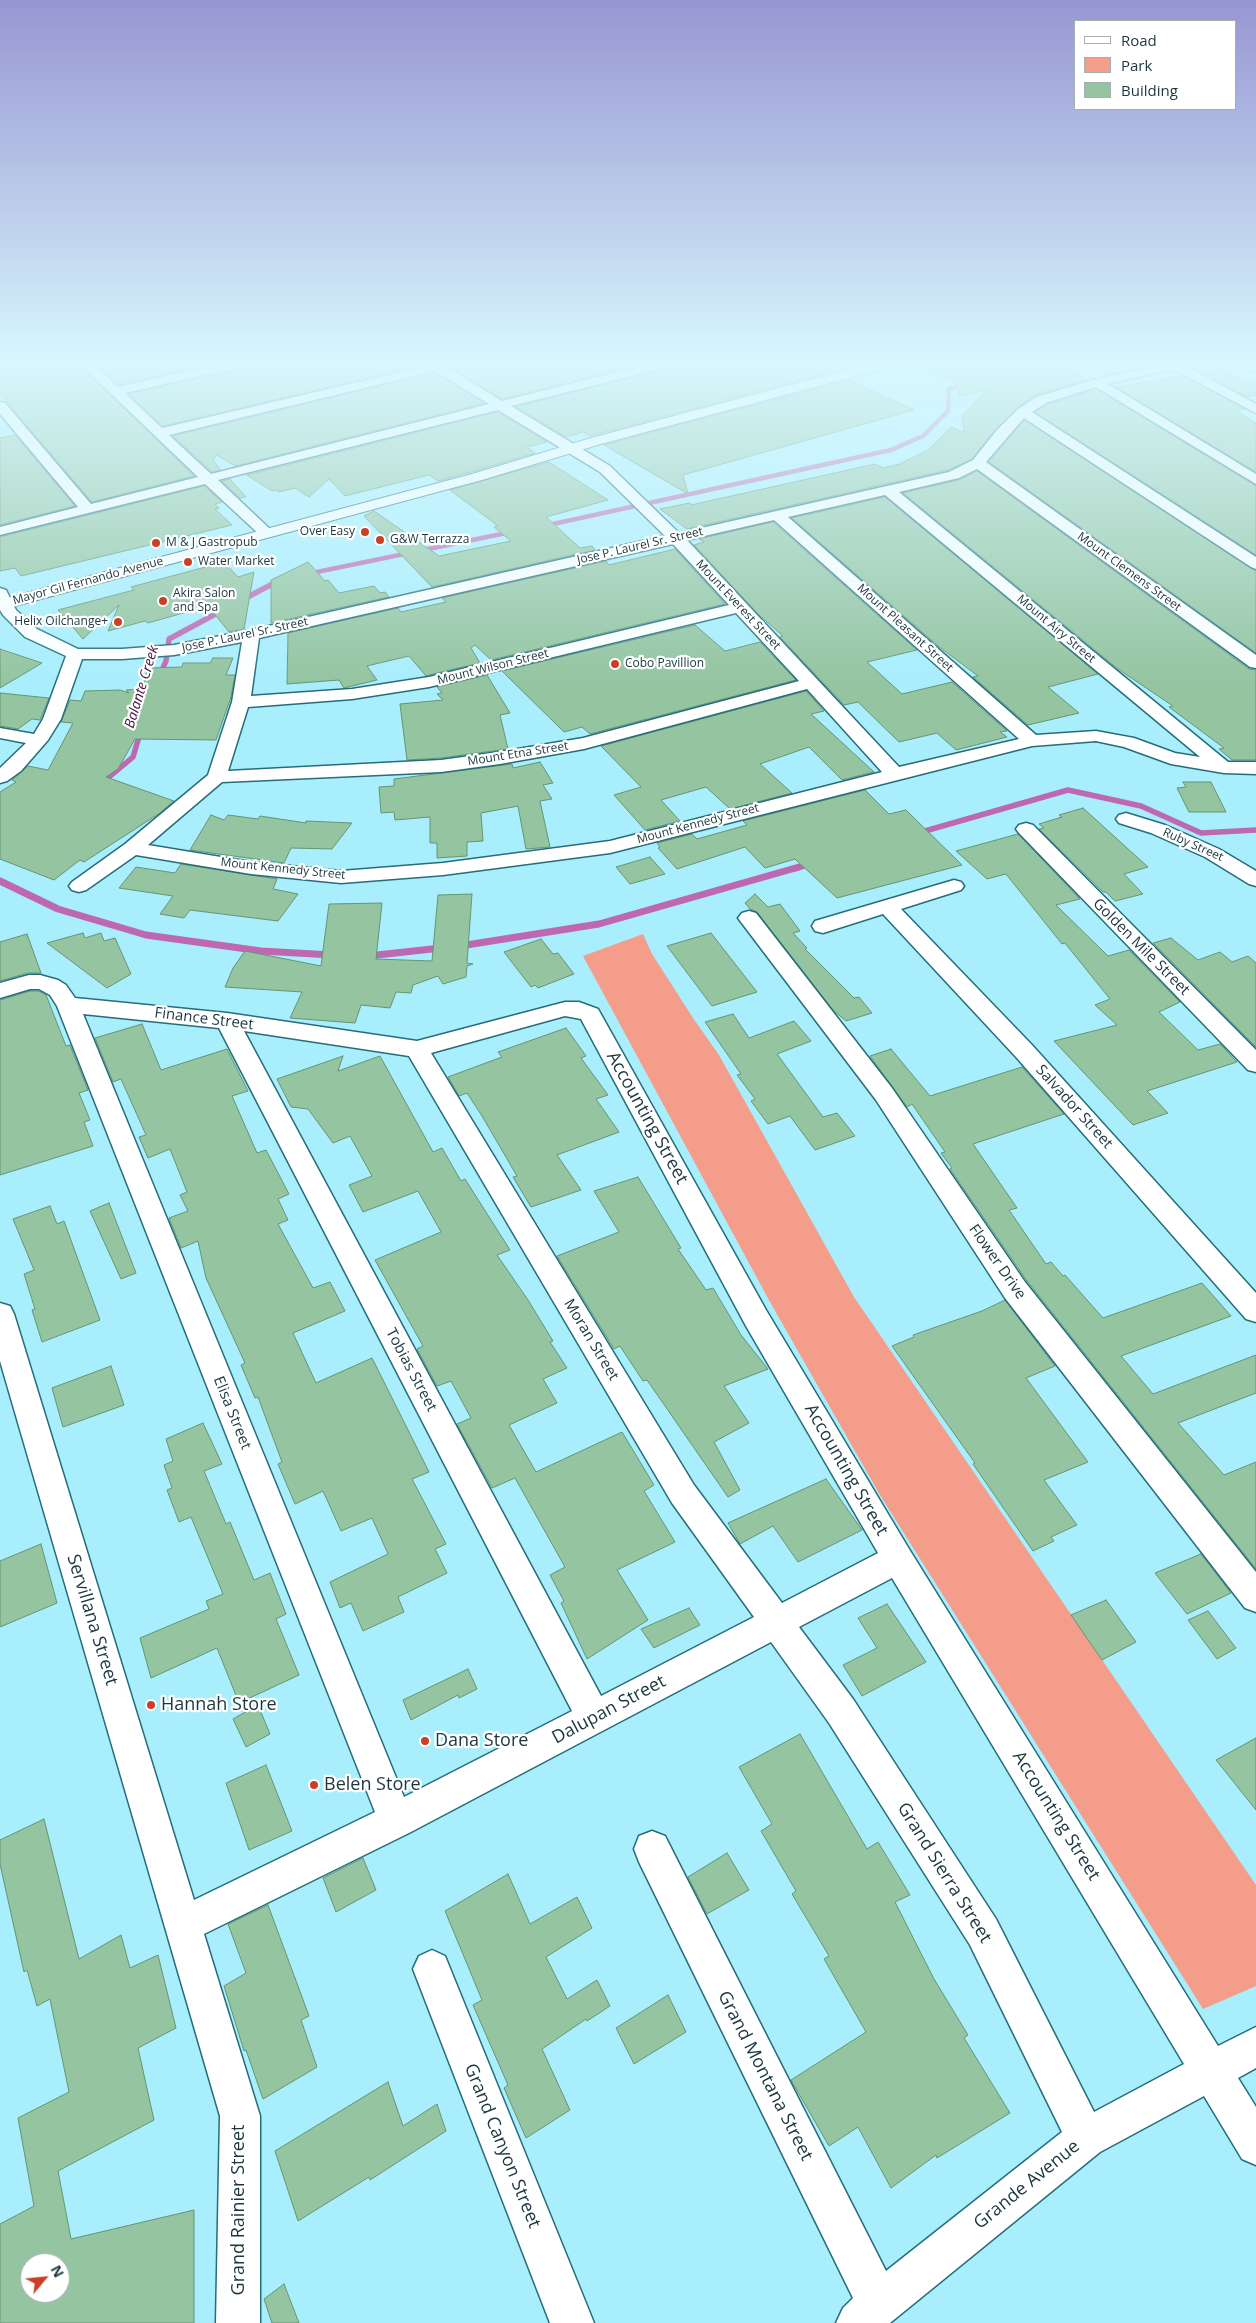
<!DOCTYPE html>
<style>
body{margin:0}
#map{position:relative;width:1256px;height:2323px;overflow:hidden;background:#a9eefd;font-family:"Open Sans",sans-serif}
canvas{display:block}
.legend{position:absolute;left:1074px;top:20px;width:162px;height:90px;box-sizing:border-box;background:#fff;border:1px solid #a4afb1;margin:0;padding:6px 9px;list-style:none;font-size:15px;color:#1b373d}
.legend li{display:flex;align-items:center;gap:10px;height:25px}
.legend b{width:25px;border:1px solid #a4afb1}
.north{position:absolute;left:20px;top:2253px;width:50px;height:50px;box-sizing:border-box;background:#fff;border:1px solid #a4afb1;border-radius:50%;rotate:62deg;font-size:14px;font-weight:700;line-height:20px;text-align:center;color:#1b373d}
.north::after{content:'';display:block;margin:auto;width:18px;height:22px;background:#cb3f26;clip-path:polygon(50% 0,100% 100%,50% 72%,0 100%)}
</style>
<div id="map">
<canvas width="1256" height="2323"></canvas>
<ul class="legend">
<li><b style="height:6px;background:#fff"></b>Road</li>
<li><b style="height:14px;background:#f49d8a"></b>Park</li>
<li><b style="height:14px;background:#94c4a0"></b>Building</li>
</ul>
<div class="north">N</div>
</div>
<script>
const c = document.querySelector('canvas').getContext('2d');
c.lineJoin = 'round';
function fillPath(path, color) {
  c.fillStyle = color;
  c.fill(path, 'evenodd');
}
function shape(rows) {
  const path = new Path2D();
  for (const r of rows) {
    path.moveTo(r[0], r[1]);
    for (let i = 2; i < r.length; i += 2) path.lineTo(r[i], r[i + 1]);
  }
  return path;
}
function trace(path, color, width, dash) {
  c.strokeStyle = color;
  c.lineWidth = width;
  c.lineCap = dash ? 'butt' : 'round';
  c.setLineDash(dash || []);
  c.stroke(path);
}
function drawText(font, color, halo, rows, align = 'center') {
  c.font = font + ' "Open Sans",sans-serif';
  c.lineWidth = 4.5;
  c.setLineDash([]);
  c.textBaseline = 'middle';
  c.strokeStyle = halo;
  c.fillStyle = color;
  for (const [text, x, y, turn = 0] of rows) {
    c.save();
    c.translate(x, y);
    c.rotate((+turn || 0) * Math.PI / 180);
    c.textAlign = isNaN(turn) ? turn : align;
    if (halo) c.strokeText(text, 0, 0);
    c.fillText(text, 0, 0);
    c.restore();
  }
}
fillPath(shape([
 [643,934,652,954,693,1018,719,1055,854,1297,1256,1885,1256,1986,1203,2009,880,1495,770,1302,583,956]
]), '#f49d8a');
trace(shape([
 [1046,365,1065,360],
 [544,526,891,450,923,436,948,411,949,389,966,384],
 [307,574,511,532],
 [276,583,279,581]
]), '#be68b2', 4.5);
trace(shape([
 [242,600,278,581],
 [159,677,166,661,169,639,223,610],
 [102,783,133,757,141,730],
 [918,833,1068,790,1141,806,1201,833,1256,830],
 [795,869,811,864]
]), '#be68b2', 5.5);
trace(shape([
 [0,881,58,909,146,935,261,951,332,955],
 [460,946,599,924,799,867],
 [368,956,441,948]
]), '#be68b2', 7);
const building = shape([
 [0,360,74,360,194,476,92,502,0,394,0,360],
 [92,360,127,360,128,371,142,368,143,370,183,360,228,360,119,385,92,360],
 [262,360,418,360,423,365,163,426,129,394,254,366,262,360],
 [474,360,652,360,654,361,502,399,453,369,470,365,474,360],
 [703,360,807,360,832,372,590,436,583,432,566,437,516,407,703,360],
 [909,360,1048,360,1088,380,1035,395,1017,408,996,429,972,459,948,470,687,529,660,509,690,503,691,505,875,464,883,468,900,464,928,450,951,427,964,433,962,416,987,389,959,397,957,383,909,360],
 [1223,369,1256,386,1256,395,1246,397,1202,372,1223,369],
 [435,373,484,403,235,466,217,455,213,460,221,470,212,472,173,436,435,373],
 [1182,376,1245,409,1236,411,1256,423,1256,472,1116,387,1182,376],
 [849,380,914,410,683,475,688,494,604,445,849,380],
 [1096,389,1256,486,1256,555,1035,412,1047,405,1096,389],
 [498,412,547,442,527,447,535,453,471,472,438,481,429,475,345,496,329,479,309,497,295,488,279,492,276,490,272,491,247,475,498,412],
 [1024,420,1256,571,1256,653,989,462,1024,420],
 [15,435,75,506,0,525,0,438,15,435],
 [549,462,608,500,546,517,580,548,592,546,595,550,432,587,364,516,374,511,439,556,511,541,494,527,498,526,450,490,549,462],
 [977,471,1249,669,1256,670,1256,760,1232,760,1219,749,1224,748,1169,707,1173,706,1118,669,903,493,959,480,977,471],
 [230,479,246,497,240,498,222,481,230,479],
 [204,486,222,502,215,504,219,508,215,509,232,525,21,576,15,568,0,571,0,537,204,486],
 [885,497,1098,674,1048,687,1079,713,1028,725,973,677,978,676,938,646,792,518,885,497],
 [773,522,917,650,867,662,902,694,952,682,1007,731,1000,732,1007,737,956,750,937,733,899,742,858,702,844,705,780,637,783,636,759,615,694,545,704,542,699,539,773,522],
 [675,549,725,604,491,660,475,645,471,648,480,663,429,675,426,676,409,656,367,666,377,680,344,688,339,680,287,684,288,633,398,608,401,612,446,602,442,598,606,561,609,565,675,549],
 [224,562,238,577,254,572,244,629,229,632,208,606,148,623,145,621,108,631,119,605,83,639,58,610,134,590,131,587,224,562],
 [308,562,325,581,328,580,339,593,374,586,380,593,385,592,389,597,271,623,271,580,308,562],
 [695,625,725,651,760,642,796,680,590,734,582,727,564,732,502,671,695,625],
 [0,649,42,663,0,688,0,649],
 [213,658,233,658,226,675,235,675,231,697,216,740,135,739,118,769,106,777,174,801,160,813,84,862,80,860,54,880,0,859,0,792,16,782,12,780,28,766,48,770,73,723,61,722,70,700,81,701,85,691,120,690,129,693,126,690,142,689,148,668,182,667,183,663,210,663,213,658],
 [487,675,510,713,500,715,508,749,441,758,407,760,400,704,443,700,437,694,442,693,437,687,487,675],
 [806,691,824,711,811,714,874,772,842,780,809,747,760,764,792,793,730,809,706,787,661,800,680,821,645,830,614,795,641,787,601,746,806,691],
 [0,693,49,698,40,720,32,719,18,729,0,726,0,693],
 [540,762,553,783,543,785,552,799,540,801,550,847,526,849,518,806,481,813,483,841,467,842,467,856,437,858,437,843,430,843,430,817,395,820,394,812,381,813,379,787,394,786,394,779,512,764,513,768,540,762],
 [1183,782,1211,782,1226,812,1189,812,1177,788,1186,787,1183,782],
 [865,790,889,814,906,810,962,865,837,898,795,859,765,868,745,847,677,869,658,848,660,847,657,843,692,834,697,839,747,825,743,821,865,790],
 [1083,808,1148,867,1124,874,1143,894,1115,901,1106,892,1103,892,1039,829,1044,828,1039,824,1062,817,1059,815,1083,808],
 [211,815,224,820,228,815,258,819,260,816,306,823,306,821,352,823,332,849,291,848,284,863,190,850,211,815],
 [1018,834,1080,899,1056,905,1108,956,1129,950,1180,1002,1159,1012,1198,1050,1220,1044,1237,1062,1147,1091,1168,1113,1133,1125,1054,1041,1117,1025,1095,1005,1110,999,1065,943,1062,944,1006,874,987,879,956,851,1018,834],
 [650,857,665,874,630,884,616,867,650,857],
 [181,864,277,879,273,889,298,894,278,921,190,910,184,918,160,914,173,896,119,888,136,867,175,873,181,864],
 [472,894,467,963,473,964,467,966,466,977,443,984,438,976,413,985,411,993,396,992,390,1008,361,1005,355,1023,290,1018,302,992,225,987,233,968,245,951,321,966,329,904,382,903,376,959,432,961,438,895,472,894],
 [755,894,768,907,780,904,800,931,793,933,807,948,805,949,854,998,859,997,872,1013,846,1021,833,1010,757,912,750,909,745,903,755,894],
 [83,933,85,938,101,933,104,941,115,938,131,974,107,988,47,943,83,933],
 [711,933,757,992,712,1006,667,946,711,933],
 [27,934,41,973,28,973,0,981,0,942,27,934],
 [1171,938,1198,960,1220,952,1232,962,1248,956,1256,963,1256,1047,1153,943,1171,938],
 [541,939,553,954,558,953,574,974,538,988,535,985,531,987,504,952,541,939],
 [30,991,39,991,46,995,66,1046,70,1045,88,1090,79,1093,90,1120,84,1122,93,1146,0,1175,0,1000,30,991],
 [733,1014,749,1038,794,1021,811,1041,777,1054,823,1117,837,1113,855,1136,815,1150,790,1116,768,1124,751,1101,755,1099,737,1075,741,1074,705,1022,733,1014],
 [142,1024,161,1070,227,1049,248,1091,232,1096,257,1153,266,1150,289,1194,278,1199,288,1220,278,1224,313,1288,330,1282,345,1311,293,1333,316,1383,372,1358,429,1472,412,1479,446,1544,435,1549,447,1573,398,1597,404,1612,363,1631,351,1603,340,1608,330,1582,388,1554,372,1518,341,1531,323,1491,295,1504,278,1464,282,1462,258,1397,255,1398,241,1365,245,1363,206,1278,198,1241,181,1248,169,1218,188,1211,180,1195,187,1192,170,1149,148,1158,139,1137,146,1135,121,1079,113,1082,95,1038,142,1024],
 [566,1028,586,1056,581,1058,608,1095,596,1099,619,1132,557,1155,581,1190,531,1207,513,1177,517,1176,482,1116,467,1093,459,1096,448,1077,502,1057,498,1052,566,1028],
 [891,1049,930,1096,1022,1067,1064,1114,973,1144,1017,1208,1009,1210,1046,1264,1051,1262,1063,1276,1065,1275,1103,1318,1202,1283,1231,1316,1121,1356,1153,1394,1256,1355,1256,1393,1178,1423,1224,1475,1256,1462,1256,1569,1027,1281,950,1169,952,1168,941,1153,945,1152,912,1104,907,1107,870,1056,891,1049],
 [343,1056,338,1071,380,1056,433,1152,442,1148,461,1181,465,1179,510,1250,497,1255,528,1300,553,1341,550,1342,567,1368,543,1379,557,1403,509,1425,536,1472,622,1432,654,1485,644,1491,675,1542,617,1570,648,1620,587,1659,561,1603,564,1601,550,1575,565,1567,515,1478,492,1488,457,1424,471,1418,451,1381,437,1386,417,1349,423,1346,375,1260,441,1232,418,1191,363,1212,349,1185,372,1176,350,1136,333,1143,308,1109,291,1107,277,1079,343,1056],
 [638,1177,681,1248,678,1249,706,1290,713,1288,741,1335,768,1369,724,1386,749,1423,714,1442,740,1490,728,1497,647,1380,643,1381,620,1346,614,1349,557,1256,619,1232,594,1191,638,1177],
 [109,1203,136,1273,121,1279,90,1211,109,1203],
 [50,1206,57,1224,64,1221,100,1320,42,1342,32,1310,35,1309,24,1274,34,1270,13,1219,50,1206],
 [1005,1300,1055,1366,1026,1378,1088,1462,1044,1480,1077,1525,1051,1537,1054,1541,1033,1551,973,1464,975,1463,892,1346,914,1337,913,1335,982,1311,1005,1300],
 [111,1366,124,1405,63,1427,52,1388,111,1366],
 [203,1423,222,1464,204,1471,226,1524,230,1522,254,1580,270,1573,286,1614,276,1619,299,1675,239,1703,217,1648,151,1678,140,1638,209,1609,206,1601,223,1594,191,1517,179,1522,167,1490,172,1488,164,1465,173,1461,166,1439,203,1423],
 [826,1479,862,1530,798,1562,773,1526,740,1544,728,1523,826,1479],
 [41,1544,57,1603,0,1627,0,1561,41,1544],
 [1201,1554,1231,1593,1187,1614,1155,1573,1201,1554],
 [1106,1600,1136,1642,1102,1660,1071,1615,1106,1600],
 [887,1604,926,1662,862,1696,843,1665,877,1648,858,1618,887,1604],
 [689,1608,700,1625,654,1648,641,1629,689,1608],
 [1208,1611,1236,1648,1217,1659,1188,1620,1208,1611],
 [468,1669,477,1689,459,1698,458,1695,411,1720,403,1700,468,1669],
 [258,1705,270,1734,246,1747,233,1719,258,1705],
 [800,1734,867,1849,878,1842,910,1895,895,1902,934,1979,968,2035,964,2038,1010,2113,937,2158,936,2155,891,2188,858,2127,829,2146,791,2080,866,2032,824,1959,829,1956,792,1894,796,1891,761,1831,772,1824,739,1767,800,1734],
 [1256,1738,1256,1810,1216,1760,1256,1738],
 [266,1765,292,1831,249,1850,226,1783,266,1765],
 [44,1819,79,1959,121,1935,130,1968,158,1955,176,2028,138,2048,154,2120,58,2171,71,2239,194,2210,194,2323,0,2323,0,2224,34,2206,18,2118,69,2092,50,1999,37,2006,27,1970,24,1972,0,1864,0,1840,44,1819],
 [30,2263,60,2263,60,2293,30,2293,30,2263],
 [727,1853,749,1890,707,1914,688,1877,727,1853],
 [363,1858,376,1890,336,1912,323,1878,363,1858],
 [508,1874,530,1924,577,1897,592,1928,546,1957,567,1999,597,1980,610,2006,587,2021,586,2019,542,2049,570,2110,526,2138,504,2088,508,2085,473,2005,482,2000,445,1911,508,1874],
 [268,1905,309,2016,301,2020,317,2067,263,2099,246,2050,244,2051,224,1986,246,1973,228,1924,268,1905],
 [668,1995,686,2032,634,2064,616,2028,668,1995],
 [388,2082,403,2126,437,2104,446,2131,370,2180,369,2177,298,2221,275,2151,388,2082],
 [284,2284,299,2323,272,2323,264,2299,284,2284]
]);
fillPath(building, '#94c4a0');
trace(building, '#659472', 1);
const minor = shape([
 [76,360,89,360,118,387,237,360,260,360,254,364,125,393,162,428,427,366,420,360,435,360,439,363,472,360,470,363,448,368,502,401,665,360,686,360,684,363,511,406,610,466,679,533,949,472,973,460,997,430,1018,409,1036,397,1093,380,1164,364,1160,360,1175,360,1256,404,1256,413,1173,369,1108,384,1256,474,1256,484,1096,387,1046,403,1032,412,1256,557,1256,569,1251,567,1024,418,986,462,1256,655,1256,668,1250,667,977,469,959,478,899,492,1228,762,1256,762,1256,774,1224,773,1171,764,1124,747,1096,741,1032,746,610,853,443,875,341,883,251,874,136,855,86,890,79,892,72,890,69,886,72,882,125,844,208,775,232,702,242,642,174,655,122,659,82,659,61,719,48,740,21,771,7,781,0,783,0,768,26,743,0,738,0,728,34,734,43,719,66,656,25,637,3,615,0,610,0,588,6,590,16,610,37,629,78,649,122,649,174,645,251,630,665,536,600,472,498,410,218,480,271,530,273,533,271,536,261,536,205,484,0,535,0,527,78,507,0,414,0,402,5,403,91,504,198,477,76,360],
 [435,371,489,404,211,474,169,435,435,371],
 [885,495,1200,757,1175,753,1134,738,1096,731,1036,735,788,517,885,495],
 [774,520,1019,739,899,767,687,540,774,520],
 [673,544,729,605,429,677,352,689,251,696,259,638,673,544],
 [736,613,799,681,583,738,500,752,441,760,228,771,248,707,352,699,429,687,736,613],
 [807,689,882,772,610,841,443,863,341,871,251,862,148,845,222,782,441,772,500,764,584,749,807,689],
 [1234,360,1249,360,1256,364,1256,373,1234,360],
 [1126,813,1165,825,1219,849,1256,871,1256,886,1249,884,1205,857,1151,833,1119,823,1116,819,1119,815,1126,813],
 [1026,823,1033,825,1256,1050,1256,1072,1248,1070,1019,833,1016,829,1019,825,1026,823],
 [954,880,961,882,964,886,961,890,901,909,1032,1045,1256,1293,1256,1322,1246,1319,1016,1057,883,914,823,933,815,931,812,926,815,921,954,880],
 [749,911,756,913,892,1088,1025,1282,1256,1572,1256,1612,1245,1608,1005,1298,876,1100,738,918,742,913,749,911],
 [29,975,40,975,58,980,66,985,75,998,227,1013,417,1041,565,1002,579,1002,598,1009,766,1310,909,1549,1218,2046,1256,2027,1256,2068,1238,2078,1256,2107,1256,2165,1242,2159,1204,2096,1100,2152,890,2323,836,2323,843,2308,853,2298,639,1862,634,1849,639,1836,652,1831,665,1836,886,2271,1062,2132,970,1945,829,1723,771,1642,409,1833,204,1934,260,2116,260,2323,216,2323,220,2116,0,1361,0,1303,10,1306,14,1314,194,1900,375,1812,57,1006,50,995,39,989,30,989,0,998,0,983,29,975],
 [83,1014,219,1028,572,1711,404,1797,83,1014],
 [565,1016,581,1019,746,1326,878,1553,782,1603,694,1485,431,1053,565,1016],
 [244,1031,409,1056,672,1503,754,1617,601,1696,244,1031],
 [892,1578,1184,2064,1094,2112,996,1919,853,1699,799,1627,892,1578],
 [432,1950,445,1956,594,2323,550,2323,413,1969,419,1956,432,1950]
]);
const major = shape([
 [884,360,907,360,905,363,601,444,482,480,0,610,0,600,472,474,591,438,884,360]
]);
trace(minor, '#266d7a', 3);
trace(major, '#266d7a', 2);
fillPath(minor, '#fff');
fillPath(major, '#fff');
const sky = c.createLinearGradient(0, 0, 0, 685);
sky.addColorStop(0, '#9796d2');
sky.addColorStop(0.53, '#d8f7fe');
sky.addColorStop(1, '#d8f7fe00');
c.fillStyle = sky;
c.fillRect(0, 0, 1256, 685);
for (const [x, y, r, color] of [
 [365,532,5,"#cb3f26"],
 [380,540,5,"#cb3f26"],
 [156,543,5,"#cb3f26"],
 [188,562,5,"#cb3f26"],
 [163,601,5,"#cb3f26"],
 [118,622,5,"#cb3f26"],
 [615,664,5,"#cb3f26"],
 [151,1705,5,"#cb3f26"],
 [425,1741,5,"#cb3f26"],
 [314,1785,5,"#cb3f26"]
]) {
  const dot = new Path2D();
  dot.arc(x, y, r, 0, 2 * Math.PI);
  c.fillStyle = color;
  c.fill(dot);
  trace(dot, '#fff', 2);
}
drawText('12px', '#1b373d', '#fff', [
 ["Over Easy",355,532,"right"],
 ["G&W Terrazza",390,540],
 ["M & J Gastropub",166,543],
 ["Water Market",198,562],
 ["Akira Salon",173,594],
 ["and Spa",173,608],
 ["Helix Oilchange+",108,622,"right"],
 ["Cobo Pavillion",625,664]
], 'left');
drawText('12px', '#1b373d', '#fff', [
 ["Jose P. Laurel Sr. Street",640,546,-13],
 ["Mount Clemens Street",1129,572,36],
 ["Mayor Gil Fernando Avenue",88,581,-15],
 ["Mount Everest Street",738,605,47],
 ["Mount Pleasant Street",905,628,42],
 ["Mount Airy Street",1056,629,40],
 ["Jose P. Laurel Sr. Street",245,635,-12],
 ["Mount Wilson Street",493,667,-14],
 ["Mount Etna Street",518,754,-9],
 ["Mount Kennedy Street",698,824,-15],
 ["Ruby Street",1193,845,24],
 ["Mount Kennedy Street",283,869,6]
]);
drawText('italic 14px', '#491243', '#fff', [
 ["Balante Creek",142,687,-73]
]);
drawText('15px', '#1b373d', '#fff', [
 ["Golden Mile Street",1141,947,45],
 ["Finance Street",204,1019,7],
 ["Salvador Street",1074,1107,48],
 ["Flower Drive",997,1262,55],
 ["Moran Street",591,1340,59],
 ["Tobias Street",411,1370,62],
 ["Elisa Street",232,1413,68]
]);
drawText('18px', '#1b373d', '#fff', [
 ["Accounting Street",647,1118,61],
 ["Accounting Street",846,1470,60],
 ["Servillana Street",92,1620,73],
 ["Dalupan Street",609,1710,-28],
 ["Accounting Street",1056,1816,58],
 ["Grand Sierra Street",944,1873,58],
 ["Grand Montana Street",765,2076,63],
 ["Grand Canyon Street",502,2146,68],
 ["Grande Avenue",1027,2185,-39],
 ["Grand Rainier Street",239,2210,-90]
]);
drawText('18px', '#1b373d', '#fff', [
 ["Hannah Store",161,1705],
 ["Dana Store",435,1741],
 ["Belen Store",324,1785]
], 'left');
</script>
